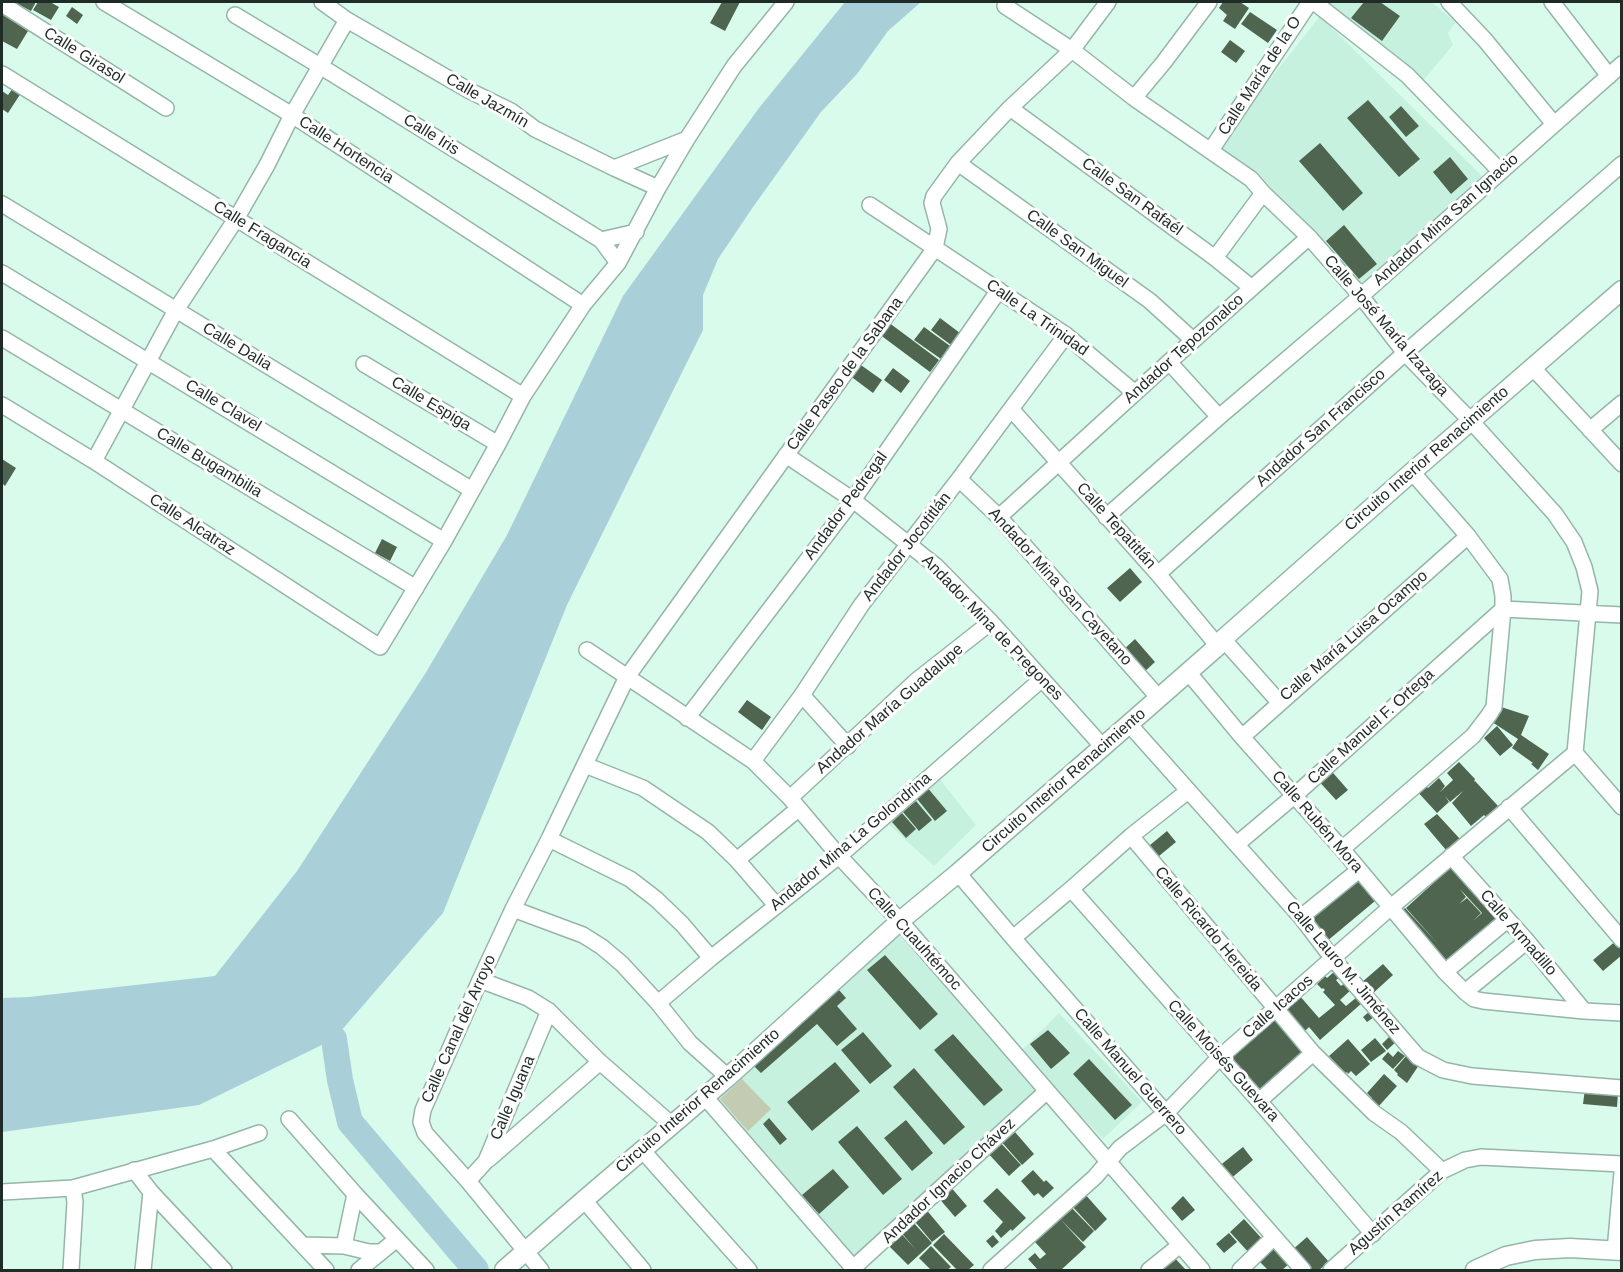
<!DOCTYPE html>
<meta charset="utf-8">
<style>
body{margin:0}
#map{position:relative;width:1623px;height:1272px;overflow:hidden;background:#d9fbec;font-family:Helvetica,sans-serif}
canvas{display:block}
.frame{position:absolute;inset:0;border:3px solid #1f2b26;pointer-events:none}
</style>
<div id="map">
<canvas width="1623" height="1272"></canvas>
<div class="frame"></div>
</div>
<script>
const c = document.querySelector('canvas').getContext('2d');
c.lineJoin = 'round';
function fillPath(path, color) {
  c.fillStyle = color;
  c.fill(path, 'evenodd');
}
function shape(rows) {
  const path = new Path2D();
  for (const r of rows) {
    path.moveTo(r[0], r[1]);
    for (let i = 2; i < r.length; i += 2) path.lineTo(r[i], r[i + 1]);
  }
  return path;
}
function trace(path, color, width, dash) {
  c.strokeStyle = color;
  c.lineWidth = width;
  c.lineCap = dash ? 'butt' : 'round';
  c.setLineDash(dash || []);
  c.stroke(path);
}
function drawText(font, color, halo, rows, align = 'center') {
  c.font = font + ' Helvetica,sans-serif';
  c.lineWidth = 6;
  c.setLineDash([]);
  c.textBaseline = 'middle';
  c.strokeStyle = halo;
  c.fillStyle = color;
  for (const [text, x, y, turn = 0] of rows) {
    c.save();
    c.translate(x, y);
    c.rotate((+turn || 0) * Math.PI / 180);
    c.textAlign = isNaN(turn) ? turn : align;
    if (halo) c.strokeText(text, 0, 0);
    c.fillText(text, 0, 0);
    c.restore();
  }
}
fillPath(shape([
 [1325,2,1431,2,1456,22,1448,33,1453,45,1422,82],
 [1320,16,1483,177,1360,285,1218,145],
 [936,774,976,825,934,866,884,820],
 [901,929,1038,1092,854,1263,713,1103,750,1066],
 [1059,1013,1142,1102,1103,1139,1020,1052]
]), '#c6f1df');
fillPath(shape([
 [742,1079,771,1109,748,1131,720,1099]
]), '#c3ccb2');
fillPath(shape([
 [845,2,921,2,888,31,857,74,821,112,753,207,718,259,703,295,703,330,567,605,443,913,334,1039,199,1105,2,1132,2,998,29,997,215,976,297,871,425,674,507,535,623,296,759,108]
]), '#a9d0d9');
trace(shape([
 [334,1039,340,1080,350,1122,476,1270]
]), '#a9d0d9', 26);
fillPath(shape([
 [14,2,36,2,31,11],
 [38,2,50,2,59,7,51,20,33,10],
 [722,2,740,2,725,31,710,23],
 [1223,2,1240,2,1249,8,1235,29,1223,21,1227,15,1219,8],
 [1364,2,1380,2,1400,16,1382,41,1351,18],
 [72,7,83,15,77,24,66,16],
 [1250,12,1277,30,1268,43,1241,24],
 [2,14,28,31,17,49,2,41],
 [1230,40,1245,51,1236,63,1221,52],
 [13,88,21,93,8,113,2,109,2,91,8,95],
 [1368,100,1420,159,1399,177,1347,118],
 [1401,106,1419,126,1406,137,1389,117],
 [1320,143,1363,193,1343,211,1299,161],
 [1450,157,1468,179,1451,194,1433,172],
 [1344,225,1377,264,1359,279,1326,241],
 [940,318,960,333,951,345,931,330],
 [888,322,939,360,930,372,879,334],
 [924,327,950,346,941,359,914,340],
 [858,363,882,380,873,393,849,375],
 [893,368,910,381,901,393,884,380],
 [2,459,16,468,5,486,2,483],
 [382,539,397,547,390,561,375,553],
 [1130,568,1142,582,1120,602,1107,588],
 [1135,639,1155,662,1142,674,1121,652],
 [747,700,771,717,762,730,738,712],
 [1498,706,1529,716,1521,735,1549,754,1538,770,1531,764,1533,763,1512,748,1518,739,1489,720],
 [1497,726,1513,745,1500,756,1484,738],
 [1459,762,1475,779,1474,782,1475,781,1498,806,1486,817,1484,815,1471,826,1452,803,1463,791,1450,802,1445,796,1449,802,1437,813,1415,789,1423,782,1428,788,1439,778,1445,786,1440,792,1453,780,1447,773],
 [1327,766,1348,790,1336,800,1315,777],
 [926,786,947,811,935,821,914,795],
 [916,801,932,820,919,831,903,812],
 [902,813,916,829,906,838,892,822],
 [1437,814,1460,839,1446,850,1424,824],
 [1167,831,1176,842,1153,861,1144,850],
 [1451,867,1497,917,1445,962,1399,914,1405,908,1438,944,1406,908],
 [1460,889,1482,913,1473,921,1481,913,1467,898,1459,904,1466,897],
 [1353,875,1375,901,1326,942,1304,917],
 [1617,940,1622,946,1622,955,1603,971,1593,960],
 [885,955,938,1014,920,1030,867,970],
 [1383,964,1393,975,1371,995,1361,983],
 [1335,971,1340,977,1336,980,1341,986,1346,982,1352,989,1340,1000,1346,1006,1357,997,1362,1003,1320,1040,1309,1027,1303,1033,1282,1010,1299,995,1319,1018,1335,1005,1323,992,1325,990,1323,988,1322,989,1317,984,1325,976,1327,978],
 [839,990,846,998,837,1006,857,1029,837,1046,817,1024,761,1073,754,1066],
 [1370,1011,1374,1017,1367,1022,1363,1017],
 [1275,1016,1309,1053,1258,1097,1224,1060],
 [1048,1030,1070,1053,1051,1069,1030,1044],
 [863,1032,892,1066,870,1084,841,1050],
 [953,1034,1003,1090,984,1106,934,1050],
 [1390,1036,1396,1042,1387,1050,1382,1044],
 [1375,1038,1386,1051,1371,1062,1361,1050],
 [1348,1039,1370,1064,1356,1076,1351,1071,1348,1074,1347,1072,1342,1077,1336,1071,1340,1068,1329,1056],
 [1398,1051,1405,1056,1393,1069,1382,1059,1388,1052,1393,1057],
 [1407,1055,1419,1065,1407,1083,1397,1075,1398,1074,1394,1070],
 [1089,1059,1132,1105,1115,1120,1073,1074],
 [835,1062,860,1091,812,1131,787,1102],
 [914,1068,965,1127,944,1145,893,1087],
 [1384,1074,1397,1086,1378,1107,1371,1101,1372,1098,1367,1093],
 [1585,1089,1618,1093,1617,1107,1583,1104],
 [769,1118,787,1139,780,1145,763,1124],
 [906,1120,933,1153,912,1171,884,1138],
 [857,1126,902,1179,883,1195,838,1142],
 [1015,1132,1034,1154,1022,1165,999,1139,1004,1134,1008,1138],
 [998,1140,1021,1165,1009,1176,986,1151],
 [1243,1147,1253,1160,1229,1180,1218,1167],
 [833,1169,849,1187,819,1214,802,1195],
 [1033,1170,1044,1182,1046,1180,1054,1188,1043,1198,1038,1193,1034,1196,1021,1181],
 [949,1185,967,1206,955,1217,937,1196],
 [997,1188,1026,1218,1012,1231,1011,1229,1001,1238,995,1231,1003,1222,983,1201],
 [1084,1193,1107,1219,1095,1231,1071,1205],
 [1183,1196,1195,1210,1182,1221,1171,1208],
 [1069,1205,1094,1231,1083,1242,1057,1216],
 [924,1207,945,1232,932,1242,911,1217],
 [1060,1219,1086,1247,1061,1270,1038,1270,1028,1259,1035,1253,1040,1259,1046,1254,1035,1242],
 [1244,1219,1264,1241,1250,1254,1230,1232],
 [912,1221,932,1243,908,1265,886,1243,899,1231,916,1250,900,1231],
 [1229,1233,1237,1242,1224,1253,1216,1244],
 [944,1234,974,1265,968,1270,957,1270,933,1245],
 [993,1235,999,1242,992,1248,986,1241],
 [1307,1237,1329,1262,1319,1270,1308,1270,1291,1251],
 [931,1246,951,1267,947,1270,931,1270,919,1258],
 [1271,1246,1289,1264,1282,1270,1268,1270,1257,1259],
 [1172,1255,1186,1270,1155,1270]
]), '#4f654f');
const minor = shape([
 [104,2,292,115,583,305],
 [322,2,347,20,470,91,511,111,535,129,614,168,658,188],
 [1314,2,1407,75,1500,171],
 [1449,2,1485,40,1554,124],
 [1552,2,1609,76],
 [2,4,166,108],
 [1005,6,1072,50,1134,98,1251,179,1263,193,1309,237,1361,296,1405,353,1471,421,1555,514,1574,542,1584,567,1590,591,1575,753,1622,807],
 [235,15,320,66,601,240,618,263],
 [2,74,523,396],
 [1134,98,1164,62,1209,2],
 [1010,108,1215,258,1252,288],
 [1211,150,1310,2],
 [958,163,1150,301,1193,340],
 [614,168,687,139],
 [2,204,472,490],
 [870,205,1066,335,1135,393],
 [601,240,636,232],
 [1215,258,1263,193],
 [2,273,444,541],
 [2,338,416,588],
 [1169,362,1219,417],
 [364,364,498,444],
 [1533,368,1622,464],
 [2,405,94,461,380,647,444,541,498,444,523,396,583,305,618,263,658,188,687,139,734,66,786,2],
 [1011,409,1158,574,1218,646],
 [1590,430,1622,403],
 [786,455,853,500,936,566,991,622,1103,747],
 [94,461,176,310,236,219,267,165,292,115,347,20],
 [959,479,999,517,1159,698],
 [999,517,1169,362,1309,237],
 [1106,517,1219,417,1361,296,1622,64],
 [1158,574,1405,353,1622,164],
 [1503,609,1622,615],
 [1223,639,1279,702],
 [587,650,753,761,790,798,839,856,900,921,1202,1270],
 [1188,672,1242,737,1342,849,1445,972,1465,992,1474,999,1483,1001,1584,1011,1622,1013],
 [802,695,848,746],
 [687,718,853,500,999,290],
 [1129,724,1301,917,1333,959,1418,1057,1443,1070,1472,1076,1622,1088],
 [1242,737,1468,536],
 [753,761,802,695,862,604,959,479,1066,335],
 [585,765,643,788,708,832,737,860,776,905],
 [790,798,916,681,991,622],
 [1509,807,1622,940],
 [1131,836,1313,1053,1374,1113,1401,1132,1442,1171],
 [549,839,630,879,656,899,682,924,711,958],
 [1237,844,1294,796,1503,609],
 [1342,849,1473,736,1489,715,1494,707,1503,609,1503,596,1500,579,1468,536,1412,472],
 [1451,856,1527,941,1584,1011],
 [737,860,798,809],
 [958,873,1013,938,1303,1270],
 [1071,889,1259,1101,1373,1234],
 [513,909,583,935,602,947,622,964,658,1003,690,1043,728,1077],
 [1301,917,1359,870],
 [1013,938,1071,889,1131,836,1188,791],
 [1445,972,1507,920],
 [480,980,528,998,549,1011,600,1062,672,1125],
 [1465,992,1527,941],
 [658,1003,711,958,839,856,1042,679],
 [705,1097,855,1270],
 [1259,1101,1313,1053],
 [289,1119,355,1194,426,1270],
 [213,1149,326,1270],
 [642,1150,749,1270],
 [489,1159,600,1062],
 [134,1170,151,1192,224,1270],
 [468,1181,486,1161,549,1011],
 [2,1192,73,1188,213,1149,259,1133],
 [584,1200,643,1270],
 [304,1245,344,1246,355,1194],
 [344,1246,369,1252,381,1252],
 [1615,1251,1622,1172],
 [71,1270,75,1202,73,1188],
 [143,1270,151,1192],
 [359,1270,397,1239],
 [541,1270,468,1181,425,1133,421,1122,423,1110,480,980,513,909,549,839,627,677,935,248,939,229,932,203,934,196,958,163,1010,108,1072,50,1108,2],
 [851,1270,1047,1091],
 [991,1270,1095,1177,1120,1148,1166,1113,1219,1058,1391,907,1575,753],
 [1149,1270,1179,1246],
 [1240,1270,1274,1237],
 [1331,1270,1442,1171,1465,1160,1481,1157,1622,1164]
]);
const major = shape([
 [504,1270,584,1200,728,1077,900,921,958,873,1129,724,1218,646,1223,639,1412,472,1622,290],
 [1475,1270,1506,1256,1535,1250,1570,1248,1622,1251]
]);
trace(minor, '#95b5a8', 18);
trace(major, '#95b5a8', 21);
trace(minor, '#fff', 15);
trace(major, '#fff', 18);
drawText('16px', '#1f2b26', '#fefefe', [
 ["Calle Girasol",84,56,32],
 ["Calle María de la O",1260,76,-57],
 ["Calle Jazmín",487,101,30],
 ["Calle Iris",431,135,32],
 ["Calle Hortencia",346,150,33],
 ["Calle San Rafaél",1132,197,36],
 ["Andador Mina San Ignacio",1446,220,-42],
 ["Calle Fragancia",262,235,32],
 ["Calle San Miguel",1077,249,36],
 ["Calle La Trinidad",1037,318,35],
 ["Calle José María Izazaga",1386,326,49],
 ["Calle Dalia",237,347,31],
 ["Andador Tepozonalco",1184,349,-42],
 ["Calle Paseo de la Sabana",845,374,-54],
 ["Calle Espiga",431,404,31],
 ["Calle Clavel",223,406,31],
 ["Andador San Francisco",1321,428,-42],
 ["Circuito Interior Renacimiento",1427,459,-41],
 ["Calle Bugambilia",209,463,31],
 ["Andador Pedregal",846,506,-54],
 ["Calle Alcatraz",192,525,33],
 ["Calle Tepatitlán",1116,526,48],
 ["Andador Jocotitlán",907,547,-52],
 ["Andador Mina San Cayetano",1060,587,48],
 ["Andador Mina de Pregones",992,628,46],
 ["Calle María Luisa Ocampo",1354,636,-41],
 ["Andador María Guadalupe",890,709,-41],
 ["Calle Manuel F. Ortega",1371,727,-42],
 ["Circuito Interior Renacimiento",1064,781,-41],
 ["Calle Rubén Mora",1317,822,49],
 ["Andador Mina La Golondrina",851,842,-40],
 ["Calle Ricardo Hereida",1208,929,50],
 ["Calle Armadillo",1518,933,49],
 ["Calle Cuauhtémoc",914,939,48],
 ["Calle Lauro M. Jiménez",1343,968,50],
 ["Calle Icacos",1278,1007,-41],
 ["Calle Canal del Arroyo",459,1029,-66],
 ["Calle Moisés Guevara",1223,1061,48],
 ["Calle Manuel Guerrero",1130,1072,49],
 ["Calle Iguana",513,1098,-67],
 ["Circuito Interior Renacimiento",698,1101,-41],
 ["Andador Ignacio Chávez",949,1181,-43],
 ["Agustín Ramírez",1396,1213,-41]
]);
</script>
